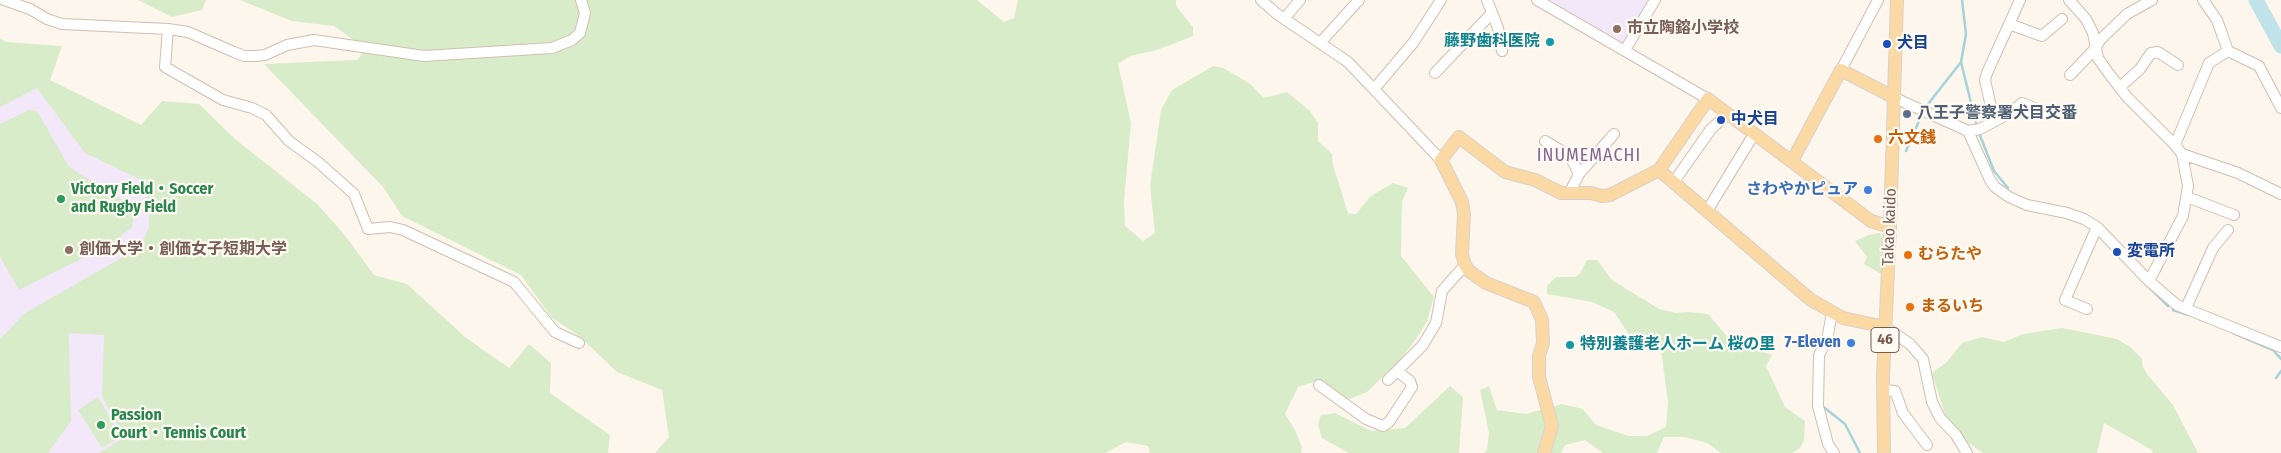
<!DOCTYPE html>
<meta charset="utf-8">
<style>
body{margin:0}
canvas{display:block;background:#fdf6ec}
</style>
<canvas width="2281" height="453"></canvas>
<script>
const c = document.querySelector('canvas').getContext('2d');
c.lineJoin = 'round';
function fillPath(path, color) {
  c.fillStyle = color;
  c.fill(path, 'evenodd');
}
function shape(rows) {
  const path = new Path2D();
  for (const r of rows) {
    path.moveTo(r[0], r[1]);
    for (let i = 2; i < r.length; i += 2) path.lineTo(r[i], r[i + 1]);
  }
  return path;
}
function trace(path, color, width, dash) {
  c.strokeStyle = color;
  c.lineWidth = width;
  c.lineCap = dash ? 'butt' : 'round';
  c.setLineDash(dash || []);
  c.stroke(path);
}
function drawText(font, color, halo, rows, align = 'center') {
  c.font = font + ' "Fira Sans Condensed","Noto Sans JP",sans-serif';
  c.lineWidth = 4.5;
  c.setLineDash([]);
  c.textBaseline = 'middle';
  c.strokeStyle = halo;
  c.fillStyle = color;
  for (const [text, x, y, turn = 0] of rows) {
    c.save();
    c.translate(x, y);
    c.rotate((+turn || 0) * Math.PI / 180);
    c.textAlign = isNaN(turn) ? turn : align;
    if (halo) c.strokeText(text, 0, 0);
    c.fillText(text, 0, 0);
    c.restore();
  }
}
fillPath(shape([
 [1547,0,1655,0,1627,47],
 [0,47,147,178,152,226,145,244,108,294,146,453,0,453]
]), '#f3e8fa');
fillPath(shape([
 [138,0,206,0,202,10,172,17],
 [240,0,977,0,1004,22,1014,18,1018,0,1176,0,1176,6,1193,27,1193,36,1157,50,1130,56,1118,64,1131,123,1124,201,1125,226,1143,241,1155,233,1150,186,1161,110,1172,90,1213,66,1223,68,1249,83,1264,98,1287,92,1310,111,1318,123,1318,141,1332,154,1333,165,1348,213,1356,214,1371,196,1393,183,1408,188,1402,202,1401,256,1434,297,1427,321,1420,333,1401,359,1367,392,1349,399,1319,380,1298,387,1285,414,1295,430,1302,447,1301,453,1150,453,1148,446,1126,442,1105,453,655,453,669,437,662,390,617,372,578,335,552,318,521,275,402,216,383,187,264,64,357,60,366,49,334,26,292,21],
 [0,38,6,42,62,46,50,80,141,125,162,101,199,104,235,139,317,204,344,234,374,275,407,284,465,337,509,368,529,344,551,363,550,393,610,435,608,453,99,453,122,439,123,435,102,396,104,335,69,333,71,421,48,453,0,453,0,339,25,313,130,253,142,242,149,227,149,208,143,181,85,153,37,88,0,107],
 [29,110,36,111,40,116,69,167,126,202,134,215,132,227,111,244,19,290,0,257,0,124],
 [1880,233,1882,239,1881,274,1864,264,1867,257,1855,241,1869,235],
 [1587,260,1597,260,1612,280,1659,309,1676,313,1687,312,1708,314,1735,346,1751,348,1772,355,1766,366,1785,407,1805,421,1804,440,1800,448,1792,453,1721,453,1707,443,1685,437,1664,437,1657,453,1603,453,1585,440,1565,445,1561,453,1484,453,1487,450,1489,433,1480,390,1489,386,1497,410,1526,414,1562,404,1583,409,1596,425,1629,436,1647,436,1666,427,1668,402,1660,342,1632,339,1614,312,1592,302,1547,294,1547,286,1556,277,1575,277,1580,274],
 [2062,328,2117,339,2130,347,2142,359,2142,365,2147,374,2173,405,2198,453,2153,453,2152,450,2104,423,2097,453,1983,453,1956,434,1945,414,1932,373,1947,362,1962,343,1982,337,2004,342,2023,334],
 [1450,386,1463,397,1459,453,1349,453,1322,438,1318,425,1321,415,1335,413,1371,431,1405,428],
 [98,397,121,436,102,448,78,410]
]), '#d8ecc9');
trace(shape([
 [1962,0,1966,34,1961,62,1977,127],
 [1925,108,1961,62],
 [1979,133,1994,171,2008,188],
 [1906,151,1922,114],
 [2146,284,2168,306],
 [2173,310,2188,315],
 [2233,333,2273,350,2281,359],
 [2276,378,2281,371],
 [1821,405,1845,424,1860,453]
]), '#a5d3da', 2.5);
trace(shape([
 [2256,0,2281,46]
]), '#bfe3e8', 15);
const minor = shape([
 [4,0,30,9,47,19,62,24,168,29,188,32,234,52,244,56,256,56,265,55,287,45,314,40,424,56,552,48,572,40,580,33,585,13,581,0],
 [1261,0,1277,14,1348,62,1441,160],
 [1487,0,1498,28,1502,51],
 [1537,0,1708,99],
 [2069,0,2086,19,2093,33,2098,58,2107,71,2127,97,2175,145,2182,154,2188,186,2183,216,2149,281],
 [2203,0,2217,20,2228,51,2259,66,2281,108],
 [1284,19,1300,0],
 [2009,24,2042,36,2062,19],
 [168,29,165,67,223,100,252,108,266,115,289,141,318,162,354,194,368,229,390,227,403,230,514,282,555,332,579,343],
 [1320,43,1359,0],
 [1625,50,1655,0],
 [1841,70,1878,0],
 [1435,73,1492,13],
 [2070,75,2095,49,2100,40,2127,14,2152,0],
 [2120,87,2140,69,2151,53,2158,52,2178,65],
 [1374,89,1413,43,1441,0],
 [1895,98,1968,131,1990,180,1995,187,2009,197,2027,205,2067,213,2084,219,2097,227,2149,281,2177,305,2281,347],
 [1994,120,1985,80,1987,73,2020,0],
 [1968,131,1980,129,2010,113,2022,103,2047,113],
 [1545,141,1570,156,1579,174],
 [2175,145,2209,63,2228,51],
 [2182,154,2238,173,2281,194],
 [1673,183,1711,129,1728,114],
 [1570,192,1579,174,1614,134],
 [2187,197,2234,215],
 [1707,211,1754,134],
 [2186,308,2213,248,2228,230],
 [2087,309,2065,300,2097,227],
 [1832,313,1827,340,1819,355,1818,406,1828,444,1834,453],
 [1885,327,1910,344,1923,359,1932,402,1940,418,1956,435,1967,453],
 [1388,380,1423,345,1436,323,1442,291,1465,265],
 [1319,385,1366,419,1383,426,1389,422,1412,387,1410,381,1397,371],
 [1883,390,1895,391,1903,413,1927,445]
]);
const major = shape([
 [1792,161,1841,70,1895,98],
 [1659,170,1811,300,1843,318,1885,327],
 [1544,453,1552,426,1539,377,1539,356,1543,343,1542,320,1534,302,1486,283,1469,271,1465,265,1462,254,1464,214,1462,202,1441,160,1459,137,1505,172,1535,180,1561,193,1591,193,1602,196,1610,195,1659,170,1708,99,1871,221,1890,227],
 [1884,453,1883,377,1890,227,1897,0]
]);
trace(minor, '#d1beb0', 12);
trace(major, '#dad1cd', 14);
trace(minor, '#fff', 10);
trace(major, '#fbd9a5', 12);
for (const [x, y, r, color] of [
 [1617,29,5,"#8d6e63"],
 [1550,42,5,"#0f9aa8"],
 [1887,44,5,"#1a4fb4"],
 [1907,114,5,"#5c6f8a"],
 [1721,120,5,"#1a4fb4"],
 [1878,139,5,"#e8710a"],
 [1868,190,5,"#3f7fe0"],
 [61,199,5,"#2e9e5b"],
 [69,250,5,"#8d6e63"],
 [2117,252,5,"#1a4fb4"],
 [1908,255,5,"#e8710a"],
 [1910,307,5,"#e8710a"],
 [1851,343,5,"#3f7fe0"],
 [1570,345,5,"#0f9aa8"],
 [101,425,5,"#2e9e5b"]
]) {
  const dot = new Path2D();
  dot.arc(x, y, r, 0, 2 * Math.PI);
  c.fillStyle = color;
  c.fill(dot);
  trace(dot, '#fffaf3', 2);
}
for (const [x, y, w] of [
 [1885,340,28]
]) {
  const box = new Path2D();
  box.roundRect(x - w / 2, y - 12.5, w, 25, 4);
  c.fillStyle = '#fffaf3';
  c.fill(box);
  trace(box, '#7a5c4d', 1);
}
drawText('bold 15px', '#7a5c4d', null, [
 ["46",1885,340]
]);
drawText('bold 16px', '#785e54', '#fffaf3', [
 ["市立陶鎔小学校",1627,29],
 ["創価大学・創価女子短期大学",79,250]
], 'left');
drawText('bold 16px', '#0d838f', '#fffaf3', [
 ["藤野歯科医院",1540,42],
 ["特別養護老人ホーム 桜の里",1580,345,"left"]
], 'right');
drawText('bold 16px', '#164399', '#fffaf3', [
 ["犬目",1897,44],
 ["中犬目",1731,120],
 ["変電所",2127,252]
], 'left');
drawText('bold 16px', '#4e5e75', '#fffaf3', [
 ["八王子警察署犬目交番",1917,114]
], 'left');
drawText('bold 16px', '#c56008', '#fffaf3', [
 ["六文銭",1888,139],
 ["むらたや",1918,255],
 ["まるいち",1920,307]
], 'left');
drawText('bold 16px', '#27864d', '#fffaf3', [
 ["Victory Field・Soccer",71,190],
 ["and Rugby Field",71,208],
 ["Passion",111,416],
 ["Court・Tennis Court",111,434]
], 'left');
drawText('bold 16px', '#366cbe', '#fffaf3', [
 ["さわやかピュア",1858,190],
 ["7-Eleven",1841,343]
], 'right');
drawText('16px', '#7a5c4d', '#fffaf3', [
 ["Takao kaido",1890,227,-88]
]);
c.letterSpacing = '1px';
drawText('18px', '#846695', '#fffaf3', [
 ["INUMEMACHI",1589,156]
]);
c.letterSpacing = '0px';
</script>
